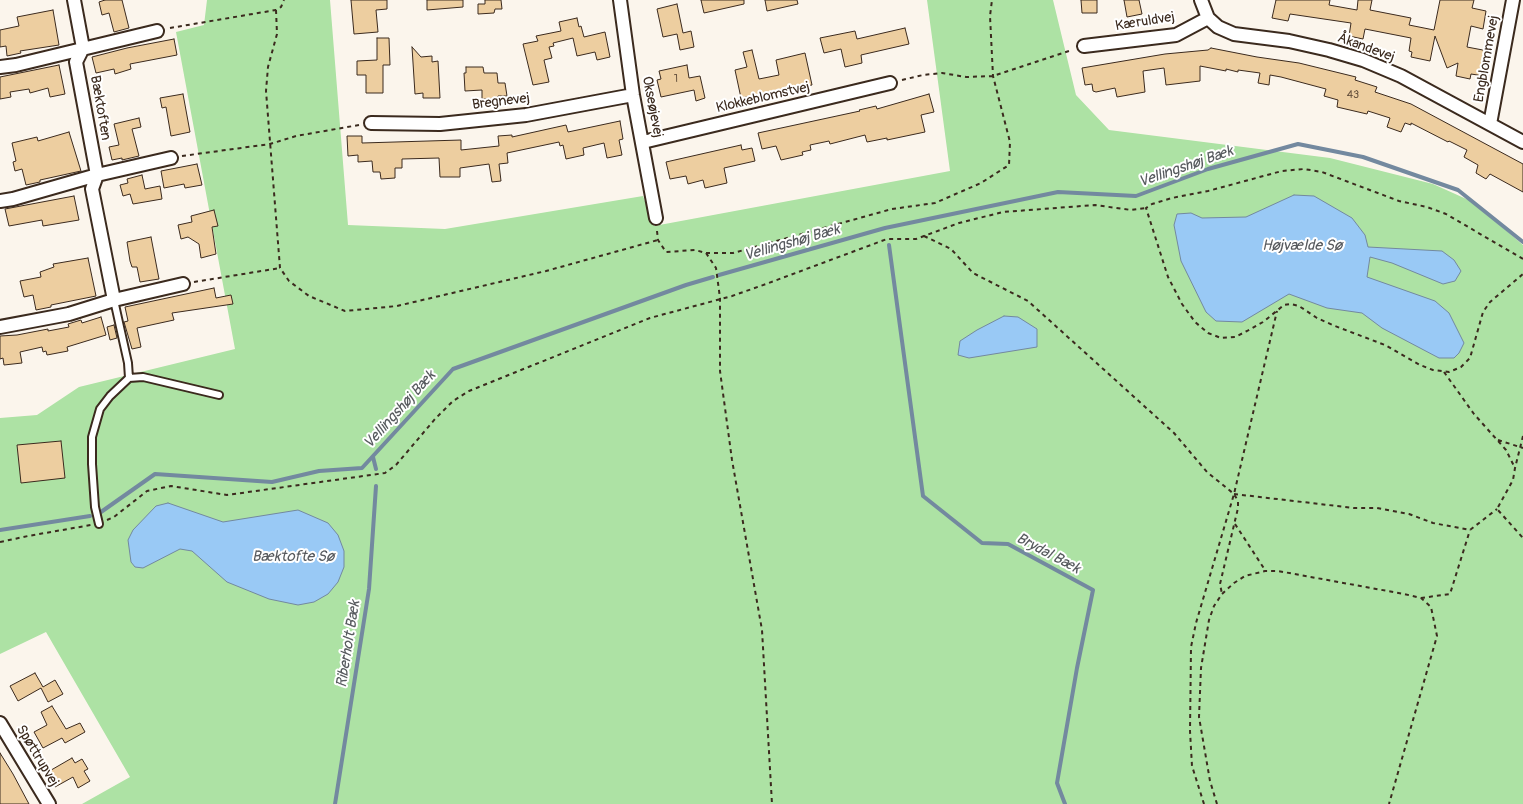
<!DOCTYPE html>
<meta charset="utf-8">
<style>
body{margin:0}
canvas{display:block;background:#fbf5ec}
</style>
<canvas width="1523" height="804"></canvas>
<script>
const c = document.querySelector('canvas').getContext('2d');
c.lineJoin = 'round';
function fillPath(path, color) {
  c.fillStyle = color;
  c.fill(path, 'evenodd');
}
function shape(rows) {
  const path = new Path2D();
  for (const r of rows) {
    path.moveTo(r[0], r[1]);
    for (let i = 2; i < r.length; i += 2) path.lineTo(r[i], r[i + 1]);
  }
  return path;
}
function trace(path, color, width, dash) {
  c.strokeStyle = color;
  c.lineWidth = width;
  c.lineCap = dash ? 'butt' : 'round';
  c.setLineDash(dash || []);
  c.stroke(path);
}
function drawText(font, color, halo, rows, align = 'center') {
  c.font = font + ' Pangolin,sans-serif';
  c.lineWidth = 4;
  c.setLineDash([]);
  c.textBaseline = 'middle';
  c.strokeStyle = halo;
  c.fillStyle = color;
  for (const [text, x, y, turn = 0] of rows) {
    c.save();
    c.translate(x, y);
    c.rotate((+turn || 0) * Math.PI / 180);
    c.textAlign = isNaN(turn) ? turn : align;
    if (halo) c.strokeText(text, 0, 0);
    c.fillText(text, 0, 0);
    c.restore();
  }
}
fillPath(shape([
 [207,0,330,0,348,225,445,229,643,196,654,226,950,171,927,0,1053,0,1076,95,1109,130,1330,158,1433,184,1473,202,1523,245,1523,804,82,804,130,777,46,632,0,654,0,418,37,415,79,387,235,349,176,32,204,25]
]), '#ade2a4');
const water = shape([
 [1294,195,1314,196,1352,218,1365,235,1368,247,1442,251,1454,260,1461,271,1455,281,1443,284,1392,263,1370,257,1367,277,1435,301,1449,313,1464,343,1459,353,1454,358,1439,358,1382,328,1362,313,1327,308,1289,294,1242,322,1216,321,1206,312,1181,261,1174,225,1177,214,1191,213,1202,218,1246,217,1294,195],
 [1004,316,1018,317,1037,329,1037,347,969,358,958,355,960,341,977,330,1004,316],
 [168,503,223,522,298,510,328,523,338,535,344,551,344,567,338,582,328,594,314,602,298,605,269,599,227,582,192,551,180,549,143,568,135,567,131,562,128,540,133,530,156,506,168,503]
]);
fillPath(water, '#99c9f5');
trace(water, '#73899f', 1);
trace(shape([
 [889,245,923,496,982,543,1008,544,1093,590,1077,668,1057,783,1065,804],
 [719,275,885,228,1058,192,1136,196,1208,169,1298,144,1363,157,1458,190,1523,242],
 [373,457,376,469],
 [101,512,155,474,272,482,319,471,362,468,453,369,686,285,713,277],
 [0,530,90,516],
 [335,804,369,589,376,486]
]), '#73899f', 4);
const building = shape([
 [105,0,122,0,129,28,114,32,109,13,102,15,99,2,105,0],
 [351,0,387,0,387,9,376,10,378,32,354,34,351,0],
 [427,0,463,0,463,7,427,10,427,0],
 [485,0,501,0,502,9,495,9,494,13,478,14,478,4,485,4,485,0],
 [701,0,744,0,744,4,704,13,701,0],
 [765,0,797,0,798,4,767,11,765,0],
 [1081,0,1097,0,1097,13,1082,13,1081,0],
 [1124,0,1139,0,1142,14,1127,17,1124,0],
 [1276,0,1330,0,1329,5,1357,10,1358,0,1372,0,1370,10,1411,18,1409,25,1434,30,1440,0,1474,0,1472,8,1486,11,1483,29,1471,26,1467,47,1488,51,1484,76,1471,74,1470,79,1456,76,1458,63,1447,68,1435,36,1430,61,1411,57,1412,52,1409,51,1411,38,1365,29,1363,39,1349,36,1351,23,1290,14,1288,21,1272,18,1276,0],
 [677,4,683,33,691,31,694,47,680,50,677,34,663,37,657,9,677,4],
 [53,10,59,45,20,51,21,53,7,56,6,46,0,47,0,30,19,26,17,17,53,10],
 [577,18,579,27,581,26,584,37,605,32,610,57,597,60,595,52,577,56,573,38,553,43,554,46,549,47,552,58,544,60,549,82,533,85,523,44,538,41,536,36,561,31,559,22,577,18],
 [905,28,909,44,861,55,862,63,845,67,841,49,824,53,820,38,855,31,857,39,905,28],
 [377,38,389,38,390,65,383,65,383,93,366,93,366,75,357,75,357,61,377,60,377,38],
 [174,39,177,55,130,64,131,69,115,74,114,69,96,73,92,57,127,48,174,39],
 [412,47,421,57,432,56,432,62,438,61,440,98,423,98,423,93,415,94,412,47],
 [1211,48,1257,57,1299,63,1356,77,1355,80,1377,87,1375,92,1411,104,1523,164,1523,192,1490,174,1486,179,1476,173,1478,165,1464,157,1467,150,1449,141,1448,142,1411,123,1411,125,1405,123,1401,132,1387,127,1390,118,1368,111,1367,114,1337,107,1338,100,1324,96,1326,89,1281,77,1270,75,1269,85,1258,83,1260,73,1238,70,1238,72,1226,69,1226,71,1200,66,1200,81,1166,85,1164,68,1143,71,1145,92,1117,97,1115,88,1096,92,1093,91,1092,84,1085,85,1082,68,1165,54,1208,50,1211,48],
 [752,50,759,79,779,75,776,60,805,53,812,85,741,98,735,70,747,67,743,52,752,50],
 [59,65,65,94,50,97,48,88,30,93,29,89,10,92,11,97,0,99,0,77,59,65],
 [687,65,689,78,700,76,705,98,696,101,694,90,661,97,657,80,661,79,659,71,687,65],
 [466,67,483,67,484,73,497,73,498,83,505,83,507,96,498,96,498,99,482,99,482,90,465,91,464,73,466,73,466,67],
 [183,94,190,132,171,136,166,107,162,108,160,98,183,94],
 [929,94,934,112,921,115,925,132,887,140,887,138,867,142,865,135,830,144,829,141,810,145,811,150,802,152,803,155,781,160,776,146,762,149,758,133,860,111,859,110,876,106,877,109,929,94],
 [139,118,141,127,132,129,139,156,122,160,122,158,112,160,109,147,119,145,114,124,139,118],
 [620,121,623,139,619,140,622,155,607,158,604,143,583,148,584,155,566,159,563,145,560,146,559,142,507,153,508,163,499,164,501,181,492,182,489,164,460,168,460,177,440,177,439,158,402,159,402,168,395,168,395,178,381,179,380,172,373,172,372,161,358,162,358,155,348,156,347,136,362,136,362,143,461,140,461,150,499,146,498,136,512,135,512,137,566,125,568,132,620,121],
 [69,132,81,171,40,180,40,182,26,185,22,169,15,171,13,162,16,161,12,143,37,137,38,141,69,132],
 [741,145,742,150,752,148,755,161,724,168,727,183,705,188,703,180,688,184,686,176,670,179,666,162,741,145],
 [197,164,202,185,185,188,184,184,164,188,161,171,197,164],
 [142,175,145,189,160,186,162,199,133,204,130,194,123,196,120,185,128,183,127,179,142,175],
 [74,196,79,220,43,226,42,220,9,226,5,209,74,196],
 [214,210,218,226,212,227,216,254,201,258,199,244,188,237,181,239,178,225,192,222,191,216,214,210],
 [151,237,159,279,140,282,137,267,132,267,130,261,127,242,151,237],
 [88,258,96,296,51,305,51,307,36,310,33,295,24,297,20,281,41,277,40,272,54,267,53,264,88,258],
 [214,288,216,298,231,295,233,304,172,313,174,320,137,328,141,347,132,349,124,322,128,321,125,307,214,288],
 [101,317,106,335,67,347,68,351,47,355,46,351,43,352,42,347,20,352,22,363,4,365,3,358,0,359,0,336,17,335,48,329,48,331,69,327,68,324,81,320,82,323,101,317],
 [114,325,117,338,110,340,107,327,114,325],
 [61,441,65,478,21,483,17,445,61,441],
 [35,673,43,687,55,680,63,694,48,702,41,688,18,701,10,686,35,673],
 [52,706,66,729,80,723,85,732,65,743,62,738,43,748,34,732,47,725,41,712,52,706],
 [0,753,13,774,29,804,0,804,0,753],
 [72,758,75,763,82,759,88,769,84,771,90,781,78,788,73,777,55,787,46,773,72,758]
]);
fillPath(building, '#edcea0');
trace(building, '#3b2a1e', 1);
const service = shape([
 [129,378,143,377,219,395],
 [99,524,95,507,92,464,92,437,100,409,110,396,129,378,128,363,114,300]
]);
const minor = shape([
 [74,0,83,48,76,62,97,175,92,189,114,300],
 [620,0,633,95,656,218],
 [1201,0,1208,18,1218,27,1234,34,1289,41,1329,50,1363,60,1401,76,1523,142],
 [1084,46,1176,35,1208,18],
 [0,67,16,65,157,31],
 [371,123,440,124,526,115,633,95],
 [1490,124,1513,0],
 [643,142,890,83],
 [0,201,13,199,97,175,171,158],
 [0,327,69,314,114,300,183,284],
 [0,723,49,804]
]);
trace(service, '#3b2a1e', 10);
trace(minor, '#3b2a1e', 16);
trace(shape([
 [276,10,277,34,268,67,266,91,280,268,289,281,309,296,345,311,397,306,546,271,658,240],
 [170,28,276,10,281,7,284,0],
 [902,80,923,75,942,73,966,77,993,76,1072,50],
 [182,156,270,144,296,136,359,125],
 [657,231,658,240,666,252,695,250,706,253,716,268,720,298,720,371,732,460,762,630,772,804],
 [924,236,951,249,973,273,1028,301,1174,433,1207,472,1234,494,1238,501,1238,508,1220,584,1222,594],
 [706,253,733,253,892,209,935,203,981,183,1009,165,1010,142,993,76,990,16,992,0],
 [1523,259,1446,214,1427,207,1399,201,1322,172,1304,169,1282,171,1208,191,1172,198,1152,204,1146,208,1168,277,1182,304,1195,322,1208,333,1221,338,1235,337,1247,331,1263,322,1284,305,1291,304,1299,306,1317,318,1335,326,1385,345,1420,365,1433,370,1449,372,1461,367,1470,358,1483,312,1490,302,1523,274],
 [194,282,280,268],
 [1444,372,1474,414,1506,450,1515,468],
 [1523,436,1515,468,1513,480,1497,509,1523,538],
 [1498,440,1523,448],
 [1234,494,1354,508,1377,508,1409,514,1433,523,1470,530,1497,509],
 [107,520,114,517,147,491,171,486,227,495,385,473,396,465,435,419,453,401,469,391,650,318,732,296,766,284,887,239,916,239,959,223,1003,212,1095,205,1131,210,1146,208],
 [1235,524,1265,570],
 [0,542,28,536,91,525],
 [1421,598,1450,594,1470,530],
 [1204,804,1192,766,1190,731,1191,647,1196,623,1234,494,1277,311],
 [1217,804,1210,781,1199,717,1201,668,1209,620,1214,606,1222,594,1234,583,1245,576,1265,571,1278,571,1404,594,1421,598,1431,607,1437,636,1389,804]
]), '#3b2a1e', 2, [4, 4]);
trace(service, '#fff', 6);
trace(minor, '#fff', 12);
drawText('11px', '#68533e', null, [
 ["1",676,79],
 ["43",1353,95]
]);
drawText('14px', '#3b2a1e', '#fff', [
 ["Kæruldvej",1145,22,-9],
 ["Åkandevej",1366,48,20],
 ["Engblommevej",1487,59,-80],
 ["Klokkeblomstvej",763,98,-13],
 ["Bregnevej",501,102,-7],
 ["Okseøjevej",652,107,79],
 ["Bæktoften",100,108,80],
 ["Spøttrupvej",37,756,59]
]);
drawText('italic 15px', '#575a5e', '#fff', [
 ["Vellingshøj Bæk",1186,167,-19],
 ["Vellingshøj Bæk",792,243,-16],
 ["Højvælde Sø",1302,246],
 ["Vellingshøj Bæk",400,410,-48],
 ["Brydal Bæk",1048,554,28],
 ["Bæktofte Sø",293,557],
 ["Riberholt Bæk",349,644,-81]
]);
</script>
